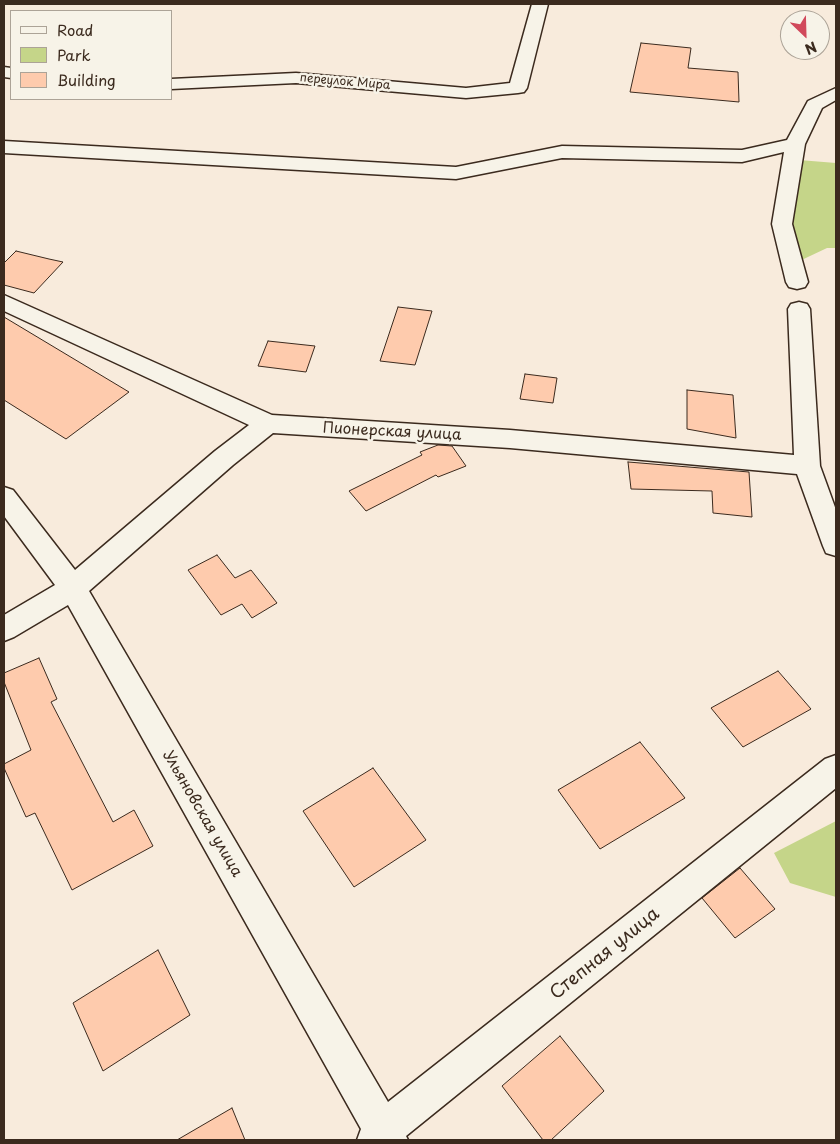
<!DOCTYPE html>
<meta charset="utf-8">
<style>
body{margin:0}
#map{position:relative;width:840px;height:1144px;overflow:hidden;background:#f8ebdc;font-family:"Playpen Sans",sans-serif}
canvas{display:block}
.frame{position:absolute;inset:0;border:5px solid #3b2a1e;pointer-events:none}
.legend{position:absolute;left:10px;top:10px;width:162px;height:90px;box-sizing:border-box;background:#f7f3e8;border:1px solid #aca397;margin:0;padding:6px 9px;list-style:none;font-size:15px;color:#3b2a1e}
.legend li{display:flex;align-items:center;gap:10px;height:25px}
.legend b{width:25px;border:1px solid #aca397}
.north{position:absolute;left:780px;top:10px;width:50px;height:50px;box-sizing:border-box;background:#f7f3e8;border:1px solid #aca397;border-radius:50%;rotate:156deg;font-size:14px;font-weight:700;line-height:20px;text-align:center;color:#3b2a1e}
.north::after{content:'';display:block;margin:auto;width:18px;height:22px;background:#d1495b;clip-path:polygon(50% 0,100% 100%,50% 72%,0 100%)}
</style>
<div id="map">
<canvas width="840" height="1144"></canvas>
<div class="frame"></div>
<ul class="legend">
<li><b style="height:6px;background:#f7f3e8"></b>Road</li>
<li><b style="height:14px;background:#c5d589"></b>Park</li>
<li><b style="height:14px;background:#fecbad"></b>Building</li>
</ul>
<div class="north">N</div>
</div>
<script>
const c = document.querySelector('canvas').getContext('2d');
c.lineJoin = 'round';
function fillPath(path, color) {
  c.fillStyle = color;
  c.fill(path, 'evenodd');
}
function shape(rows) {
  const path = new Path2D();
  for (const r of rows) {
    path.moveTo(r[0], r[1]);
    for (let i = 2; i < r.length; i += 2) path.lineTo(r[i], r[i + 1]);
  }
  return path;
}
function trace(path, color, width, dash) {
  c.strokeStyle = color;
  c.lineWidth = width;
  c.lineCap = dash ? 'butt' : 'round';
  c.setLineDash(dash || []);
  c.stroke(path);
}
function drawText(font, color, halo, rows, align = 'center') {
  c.font = font + ' "Playpen Sans",sans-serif';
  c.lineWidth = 5;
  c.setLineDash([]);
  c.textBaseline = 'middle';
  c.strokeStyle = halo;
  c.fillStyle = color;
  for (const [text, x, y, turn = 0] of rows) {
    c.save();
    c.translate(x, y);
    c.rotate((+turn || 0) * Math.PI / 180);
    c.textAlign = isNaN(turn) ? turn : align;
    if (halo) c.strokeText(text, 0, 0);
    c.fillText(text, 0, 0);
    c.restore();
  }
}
fillPath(shape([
 [799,160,836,163,836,248,827,248,791,265,781,260],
 [836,821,836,897,790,883,774,853]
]), '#c5d589');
const building = shape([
 [641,43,691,48,688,68,738,72,739,102,630,92,641,43],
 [16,251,49,259,63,262,34,293,4,285,4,263,16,251],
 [398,307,432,311,415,365,380,361,398,307],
 [4,317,129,392,66,439,4,400,4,317],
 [268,341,315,346,306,372,258,366,268,341],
 [525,374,557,378,553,403,520,399,525,374],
 [687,390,733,395,736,438,687,429,687,390],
 [438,445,452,446,466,466,438,477,436,475,366,511,349,491,422,455,420,452,438,445],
 [628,462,749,472,752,517,713,513,712,491,631,489,628,462],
 [217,555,235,578,251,570,277,603,252,618,242,604,221,615,188,570,217,555],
 [39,658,57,699,51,702,113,822,134,810,153,846,72,890,35,813,26,817,4,768,4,764,31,750,4,682,4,673,39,658],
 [778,671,811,709,743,747,711,708,778,671],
 [640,742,685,798,600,849,558,790,640,742],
 [373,768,426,840,354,887,303,811,373,768],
 [740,868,775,909,735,938,702,898,740,868],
 [158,950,190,1015,103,1071,73,1003,158,950],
 [560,1036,604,1091,551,1140,543,1140,502,1086,560,1036],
 [232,1108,245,1140,177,1140,232,1108]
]);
fillPath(building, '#fecbad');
trace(building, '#3b2a1e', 1);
const minor = shape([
 [532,4,548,4,527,88,524,92,518,93,466,98,296,83,171,89,171,79,296,73,466,88,510,83,532,4],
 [4,67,11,68,11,78,4,77,4,67],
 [836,88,836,100,822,108,805,144,792,224,808,282,805,287,797,289,789,287,786,282,772,224,784,152,742,162,562,158,456,179,4,153,4,141,456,167,562,146,742,150,787,140,808,101,836,88],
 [4,295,272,415,510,430,794,455,788,309,791,304,799,302,807,304,810,309,820,466,836,510,836,556,826,553,823,546,797,474,510,448,273,433,233,465,89,591,388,1102,825,759,836,755,836,788,406,1136,408,1140,357,1140,361,1129,68,605,14,637,4,641,4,615,55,585,4,516,4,487,13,490,75,570,215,451,249,425,4,311,4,295]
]);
trace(minor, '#3b2a1e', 3);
fillPath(minor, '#f7f3e8');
drawText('12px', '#3b2a1e', '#f7f3e8', [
 ["переулок Мира",345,82,5]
]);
drawText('15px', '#3b2a1e', '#f7f3e8', [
 ["Пионерская улица",392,432,3],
 ["Ульяновская улица",202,814,60]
]);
drawText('18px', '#3b2a1e', '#f7f3e8', [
 ["Степная улица",605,954,-39]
]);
</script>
